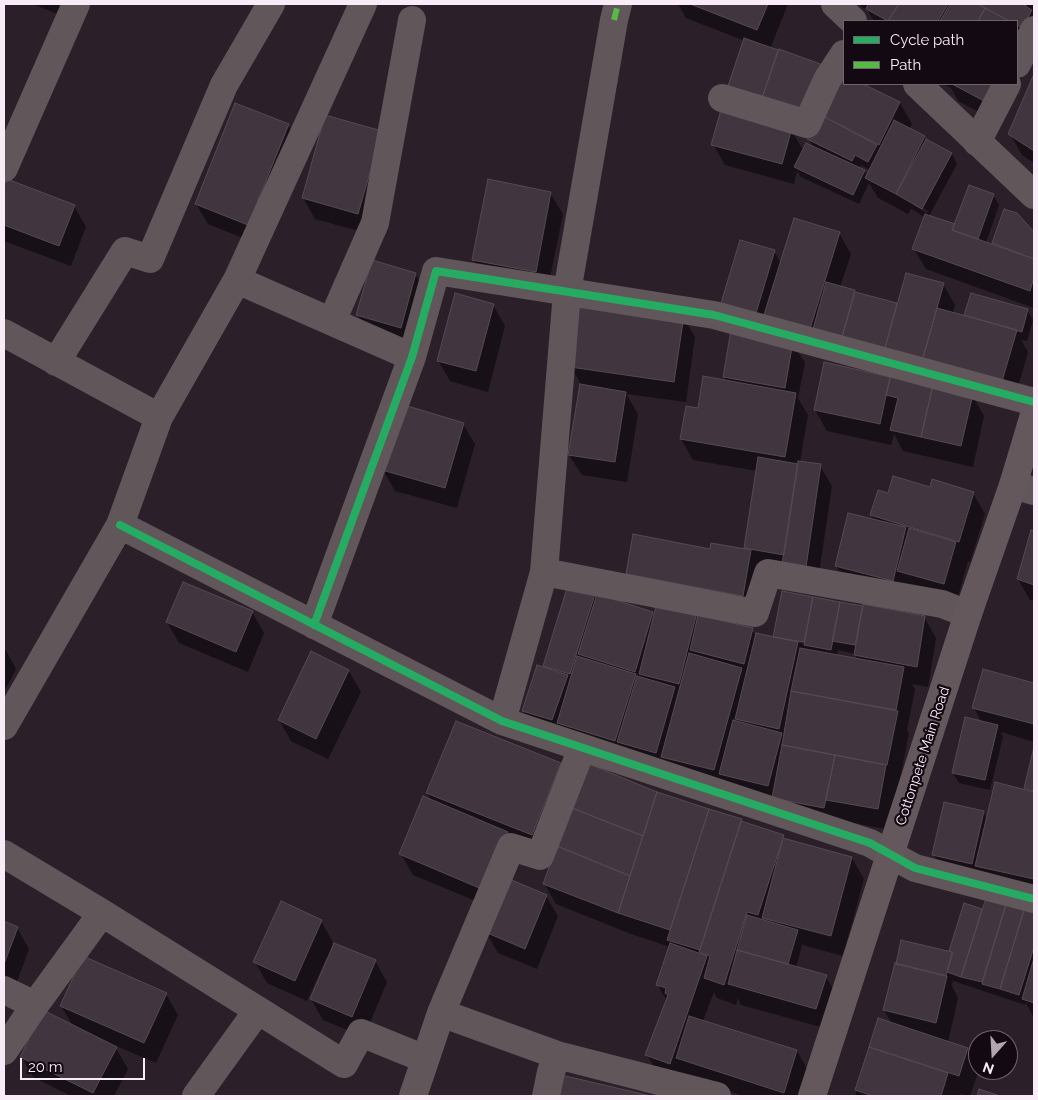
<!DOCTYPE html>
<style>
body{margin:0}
#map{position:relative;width:1038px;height:1100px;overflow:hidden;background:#2b1f2a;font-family:Raleway,sans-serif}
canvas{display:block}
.frame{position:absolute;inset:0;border:5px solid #faebf8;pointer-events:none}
.legend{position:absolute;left:843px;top:20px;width:175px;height:65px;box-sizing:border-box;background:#130912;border:1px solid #6f636e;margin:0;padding:6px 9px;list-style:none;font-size:15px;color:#faebf8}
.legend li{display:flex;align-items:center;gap:10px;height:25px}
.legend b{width:25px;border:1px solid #6f636e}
.north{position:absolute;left:968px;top:1030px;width:50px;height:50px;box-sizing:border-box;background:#130912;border:1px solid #6f636e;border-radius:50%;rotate:199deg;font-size:14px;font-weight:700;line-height:20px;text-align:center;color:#faebf8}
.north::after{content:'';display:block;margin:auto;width:18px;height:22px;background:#b2a4b0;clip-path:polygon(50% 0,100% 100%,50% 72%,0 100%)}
.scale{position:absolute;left:20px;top:1058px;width:125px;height:22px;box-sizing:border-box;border:2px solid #faebf8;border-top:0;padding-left:6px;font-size:15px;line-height:18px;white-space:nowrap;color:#faebf8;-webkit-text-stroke:4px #130912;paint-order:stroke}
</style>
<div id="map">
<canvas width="1038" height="1100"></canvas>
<div class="frame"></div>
<ul class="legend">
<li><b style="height:6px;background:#26ab63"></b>Cycle path</li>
<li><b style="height:6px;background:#58b947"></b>Path</li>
</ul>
<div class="north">N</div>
<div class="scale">20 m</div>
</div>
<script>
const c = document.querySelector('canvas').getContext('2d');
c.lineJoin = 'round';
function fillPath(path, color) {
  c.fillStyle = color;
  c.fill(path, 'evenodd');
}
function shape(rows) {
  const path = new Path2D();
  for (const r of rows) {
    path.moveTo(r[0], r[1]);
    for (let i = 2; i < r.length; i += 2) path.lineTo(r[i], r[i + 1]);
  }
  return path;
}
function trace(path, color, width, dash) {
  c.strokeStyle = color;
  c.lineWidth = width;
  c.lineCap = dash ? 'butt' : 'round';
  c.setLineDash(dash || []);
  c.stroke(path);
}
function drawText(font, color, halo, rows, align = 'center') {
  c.font = font + ' Raleway,sans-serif';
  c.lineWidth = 4.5;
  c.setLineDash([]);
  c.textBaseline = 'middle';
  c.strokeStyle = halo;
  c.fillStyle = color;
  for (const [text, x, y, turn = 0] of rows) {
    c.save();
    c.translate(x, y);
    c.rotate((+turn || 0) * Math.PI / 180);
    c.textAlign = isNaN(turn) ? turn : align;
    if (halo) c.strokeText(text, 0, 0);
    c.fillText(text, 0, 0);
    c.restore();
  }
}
fillPath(shape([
 [32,4,83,4,76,21],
 [678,4,788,4,770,49,844,76,844,84,861,84,900,103,912,124,909,129,952,154,957,164,929,216,954,225,993,195,999,205,986,243,995,246,994,243,1017,215,1034,234,1034,308,926,269,914,249,925,217,911,209,908,214,878,198,869,183,859,204,801,177,797,171,794,184,725,165,713,144,767,111,745,41,686,18],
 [792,131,811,134,809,139,814,148,803,150],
 [861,165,870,170,867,176,864,171,859,169],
 [913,202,928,211,927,213,913,205],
 [858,4,1034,4,1034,55,996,121,958,101,951,88,943,84,1017,84,1017,21,874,21,868,11],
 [1034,77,1034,163,1022,155,1010,134],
 [288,125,300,146,260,245,208,224,196,204],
 [393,153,370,234,315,219,303,198],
 [7,181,74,206,86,227,71,266,4,241,4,190],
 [550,193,563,214,547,293,486,280,474,260],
 [839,233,851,254,840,287,855,291,856,293,898,305,943,284,955,305,953,313,965,317,972,294,1027,310,1033,320,1027,341,1021,340,1028,352,1012,408,973,397,984,416,973,467,903,451,894,434,891,445,827,431,815,410,825,363,892,378,892,376,793,344,805,363,798,398,808,415,800,462,820,466,832,486,817,587,763,570,755,616,627,574,711,550,745,550,757,471,693,460,681,439,699,410,727,382,724,377,732,331,774,251,781,264],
 [415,274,428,295,413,348,369,335,357,314],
 [493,305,505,326,488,392,450,381,438,360],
 [683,316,695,337,686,402,626,394,638,414,627,482,582,475,569,455,582,386,571,367],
 [463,424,475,444,457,508,395,491,383,470],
 [930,489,973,493,985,514,970,562,968,561,956,604,849,587,836,566,875,521,871,515,889,495],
 [1032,532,1034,533,1034,601,1030,600,1018,579],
 [783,592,924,617,936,638,928,687,912,684,915,689,907,730,909,733,890,830,838,820,570,744,559,725,558,730,529,721,523,711,546,669,544,665,594,595,597,599,597,596,655,614,696,617,698,621,752,630,756,636,774,638],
 [780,637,810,642,810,645,780,639],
 [838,650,855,654,858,660,837,656],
 [252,612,264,633,248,672,179,643,167,622],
 [4,647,16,669,4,692],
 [312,653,349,671,361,692,328,759,291,741,279,720],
 [984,671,1034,684,1034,742,1001,732,1003,737,990,790,959,783,953,773,982,723,974,708],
 [1034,753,1034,897,946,876,934,855,983,812,987,819,1027,792,1025,788],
 [560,764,578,796,656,793,783,836,785,840,852,858,864,879,843,956,802,945,796,968,826,977,838,997,828,1029,741,1005,738,998,736,1005,717,998,714,992,703,1021,797,1051,809,1072,801,1096,743,1096,689,1079,685,1073,681,1084,659,1076,647,1055,667,1001,657,984,670,947,631,934,556,904,544,883,555,854,520,853,508,880,546,896,558,916,537,969,498,953,486,932,495,909,413,875,401,854,432,802,427,793],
 [987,899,1034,914,1034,1018,1026,1003,1025,1005,953,981,952,986,958,998,948,1042,968,1049,978,1067,978,1070,979,1070,970,1096,960,1094,959,1096,855,1096,879,1020,892,1024,884,1010,950,953,965,905,983,910],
 [949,960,952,961,950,968,948,968],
 [321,921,333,942,332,944,375,961,387,982,364,1037,323,1020,311,999,328,960,326,959,307,1001,267,983,255,962],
 [4,923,17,928,29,949,14,990,4,987],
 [166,994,178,1015,156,1063,114,1045,128,1069,114,1096,71,1096,33,1077,21,1056,73,1026,61,1006],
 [558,1075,647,1096,554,1096]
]), '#0007');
const building = shape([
 [690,4,768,4,757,30,690,4],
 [868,4,899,4,888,21,866,9,868,4],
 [899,4,948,4,938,21,888,21,899,4],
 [950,4,978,4,985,8,978,21,940,21,950,4],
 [978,4,1027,4,1025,6,1032,10,1022,28,1017,25,1017,21,1009,21,978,4],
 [985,8,1009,21,978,21,985,8],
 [744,38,778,50,761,101,727,89,744,38],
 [779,49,823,65,806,116,761,101,779,49],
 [844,74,844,84,863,84,900,102,879,145,819,114,844,74],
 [1034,74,1034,151,1008,134,1034,74],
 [952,84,994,84,984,101,952,84],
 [235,103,289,124,248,225,195,204,235,103],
 [722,106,792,128,782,164,711,145,722,106],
 [819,114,877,145,868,162,855,155,852,161,807,139,819,114],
 [325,115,382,131,358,214,302,198,325,115],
 [894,120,925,136,896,194,865,178,894,120],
 [926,139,952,153,922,209,896,194,926,139],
 [806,143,865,170,853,195,794,167,806,143],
 [7,179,75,205,59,246,4,225,4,186,7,179],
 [488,179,551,192,536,272,472,260,488,179],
 [969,185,994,194,978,239,952,230,969,185],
 [1004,209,1017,213,1034,232,1034,259,992,243,1004,209],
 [925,214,955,224,952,230,1034,259,1034,277,1030,291,912,249,925,214],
 [794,218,840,232,809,332,763,318,794,218],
 [740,240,775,250,756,313,721,303,740,240],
 [372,260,416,273,401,328,356,315,372,260],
 [906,273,944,283,921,365,883,355,906,273],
 [826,282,855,290,842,337,813,329,826,282],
 [855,292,897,303,883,355,842,337,855,292],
 [455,293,494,304,476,371,437,361,455,293],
 [971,293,1028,309,1022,332,964,315,971,293],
 [579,300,684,315,674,382,570,367,579,300],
 [937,308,1017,330,1000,388,921,365,937,308],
 [731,330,793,341,785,388,723,377,731,330],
 [824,362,890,377,880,424,814,410,824,362],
 [891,375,933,385,921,437,890,430,898,398,886,395,891,375],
 [703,376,796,393,785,457,680,439,686,406,698,408,703,376],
 [580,384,626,392,615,462,568,455,580,384],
 [933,385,973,394,961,446,921,437,933,385],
 [401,404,464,423,445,488,382,470,401,404],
 [758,457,798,464,784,555,744,548,758,457],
 [798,461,821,464,806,567,782,564,798,461],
 [893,476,930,487,932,479,974,492,959,542,870,515,878,490,888,493,893,476],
 [848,513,906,527,893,581,835,566,848,513],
 [909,528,956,542,944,584,897,571,909,528],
 [1031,530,1034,531,1034,585,1017,579,1031,530],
 [633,534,710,549,711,543,751,550,743,596,626,574,633,534],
 [183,582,253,611,236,652,166,622,183,582],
 [568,585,595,594,570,674,543,666,568,585],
 [782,591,813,597,804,642,773,637,782,591],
 [597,594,653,612,635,672,578,654,597,594],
 [813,597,840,602,831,650,804,645,813,597],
 [840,602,863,606,855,645,832,641,840,602],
 [863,604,925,616,917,667,854,655,863,604],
 [656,606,696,616,679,684,639,674,656,606],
 [698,615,753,628,744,664,690,650,698,615],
 [756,633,798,642,779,729,735,719,756,633],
 [800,648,904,667,896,710,791,691,800,648],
 [311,651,349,670,316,739,278,720,311,651],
 [689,653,742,668,714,770,661,757,689,653],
 [577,656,636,674,615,741,557,723,577,656],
 [537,665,568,675,552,720,522,711,537,665],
 [983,669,1034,683,1034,724,972,708,983,669],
 [637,676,675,687,656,753,617,742,637,676],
 [791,691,898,711,887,765,782,745,791,691],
 [965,717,998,725,985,780,952,773,965,717],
 [733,720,782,733,768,786,719,774,733,720],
 [456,721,561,763,532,835,426,793,456,721],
 [782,745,835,755,824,808,772,798,782,745],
 [1034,747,1034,791,1024,788,1034,747],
 [835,755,886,765,878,809,826,800,835,755],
 [589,764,657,792,643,836,572,808,589,764],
 [995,782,1034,792,1034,879,975,866,995,782],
 [657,792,709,809,670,930,618,913,657,792],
 [423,796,508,832,484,890,399,854,423,796],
 [944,802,984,811,972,864,932,855,944,802],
 [572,808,643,836,630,876,557,846,572,808],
 [709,809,742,819,700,950,667,940,709,809],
 [741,821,784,835,758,915,747,912,724,985,704,978,710,956,699,952,741,821],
 [783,838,852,857,831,936,762,918,783,838],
 [557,846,630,876,618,913,543,884,557,846],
 [507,878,547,895,525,949,485,932,507,878],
 [986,898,1006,904,982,982,961,977,986,898],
 [281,901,322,920,295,981,253,962,281,901],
 [964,903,982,909,961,977,947,972,953,952,949,951,964,903],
 [1006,905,1024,910,1000,989,982,984,1006,905],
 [1024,910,1034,913,1034,947,1019,995,1000,989,1024,910],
 [747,915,798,930,788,964,737,950,747,915],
 [4,921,18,927,4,964,4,921],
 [901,940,952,952,946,976,896,964,901,940],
 [334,943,376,960,352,1017,310,999,334,943],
 [670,943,707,956,670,1064,645,1055,668,995,665,993,666,988,656,985,670,943],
 [737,950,827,975,816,1009,728,984,737,950],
 [83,956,167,993,144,1043,60,1006,83,956],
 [1034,958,1034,1003,1022,999,1034,958],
 [895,963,947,976,936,1023,883,1010,895,963],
 [43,1010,117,1047,93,1093,20,1057,43,1010],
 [689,1016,797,1050,784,1093,676,1058,689,1016],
 [878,1018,968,1048,959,1076,869,1047,878,1018],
 [869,1047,948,1073,941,1096,873,1096,855,1090,869,1047],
 [557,1074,651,1096,552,1096,557,1074],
 [979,1089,1000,1096,977,1096,979,1089]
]);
fillPath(building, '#413640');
trace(building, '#554a54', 1);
trace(shape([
 [1017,64,1034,30],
 [722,98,807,124,827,80,844,54],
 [977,142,1007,84],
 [4,168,76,4],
 [237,280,412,357],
 [332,321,375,223,412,20],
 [4,333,159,417],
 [56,362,125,251,150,259,224,85,271,4],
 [1013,485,1034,491],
 [120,525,502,721,870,843,891,855],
 [544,572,755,613,768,573,942,604,968,614],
 [314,625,412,357,436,271,714,315,1034,402],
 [502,721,544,572,567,292,614,20,618,4],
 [4,726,120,525,159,417,237,280,363,4],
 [4,854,102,913,344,1064,361,1033,425,1059],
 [4,990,35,1005],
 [441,1013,557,1055,717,1096],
 [4,1051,35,1005,102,913],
 [196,1096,258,1010],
 [413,1096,441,1013,511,847,540,856,582,748],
 [546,1096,551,1072,557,1055]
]), '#61565a', 28);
trace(shape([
 [835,4,853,21],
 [917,84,1034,195],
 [891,855,915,868,1034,899]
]), '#61565a', 28);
trace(shape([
 [812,1096,968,614,1013,485,1034,415]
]), '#64585d', 28);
trace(shape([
 [614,20,618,4]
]), '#58b947', 6, [12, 6]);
trace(shape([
 [120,525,502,721,870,843,915,868,1034,899],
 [314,625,412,357,436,271,714,315,1034,402]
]), '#26ab63', 8);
drawText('14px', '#faebf8', '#130912', [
 ["Cottonpete Main Road",923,756,-72]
]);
</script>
